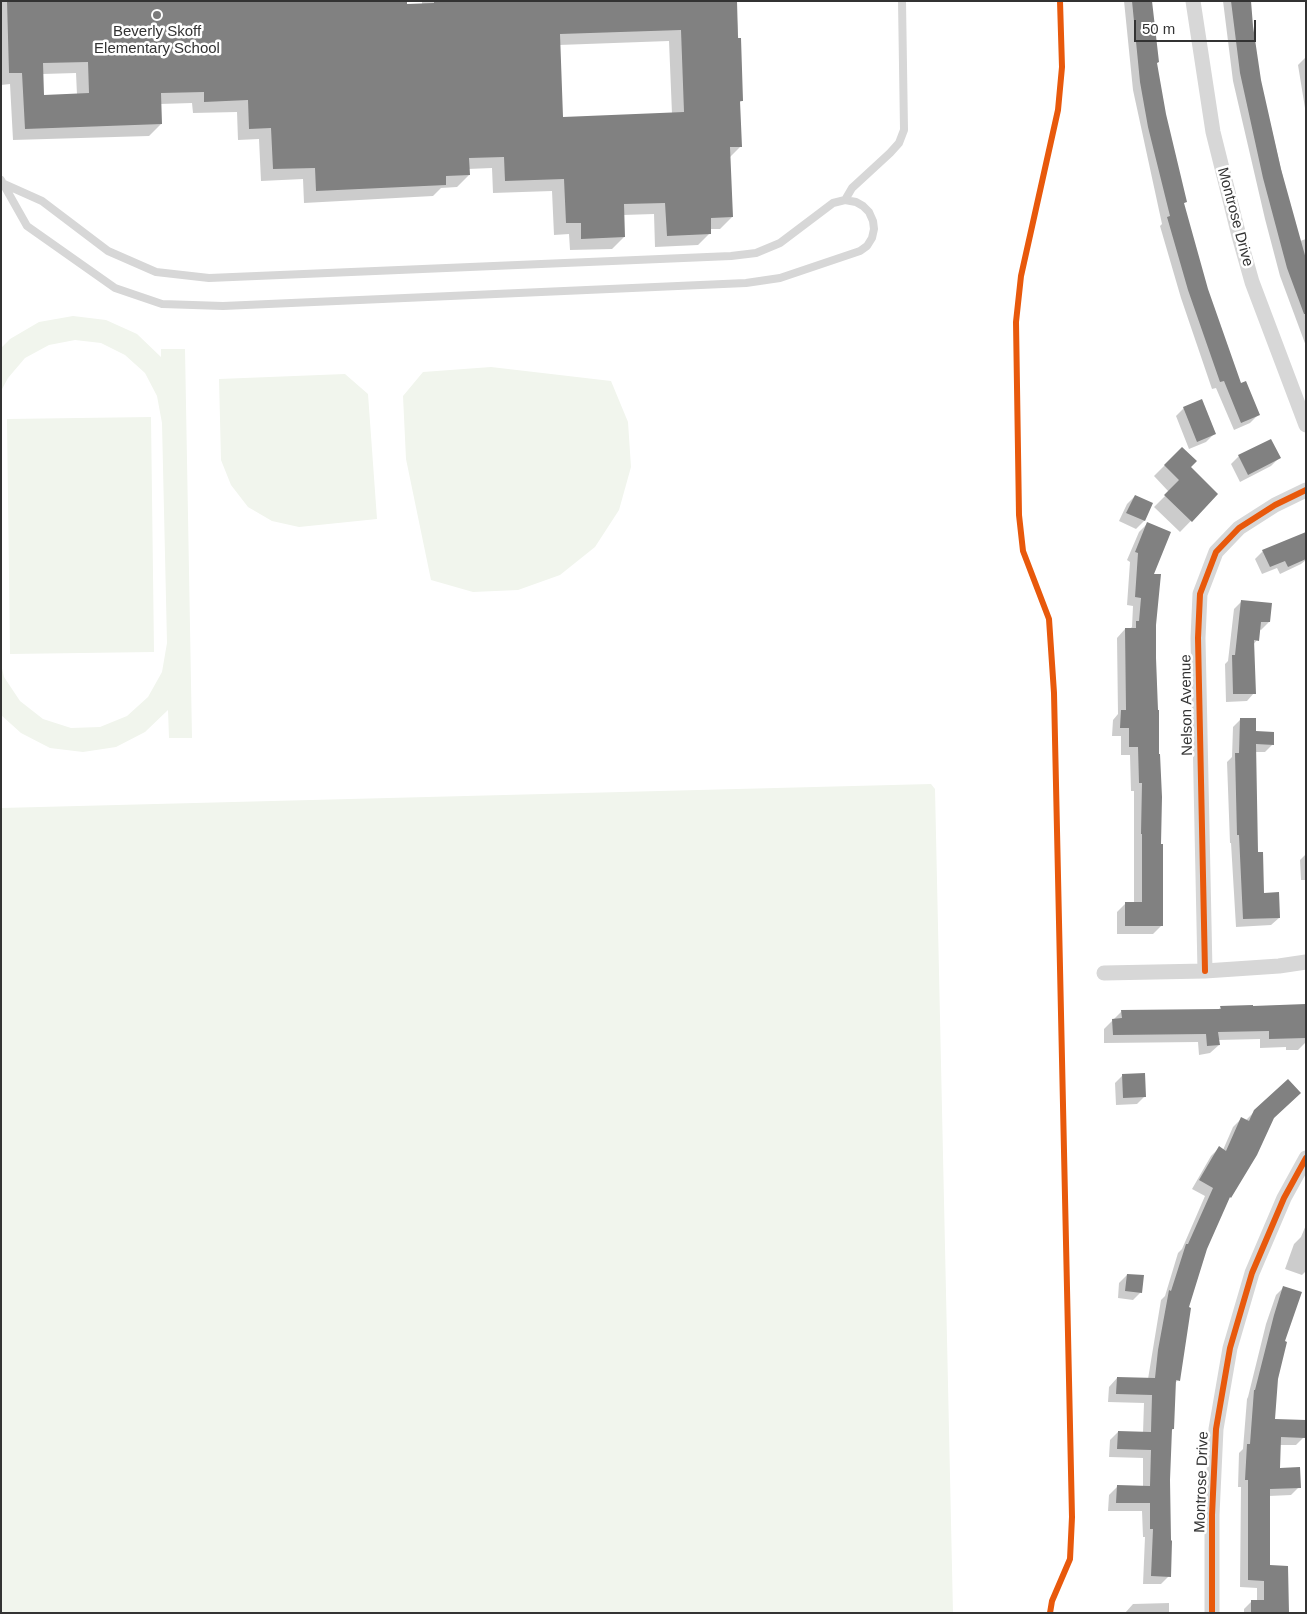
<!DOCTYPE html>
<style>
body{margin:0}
#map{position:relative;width:1307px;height:1614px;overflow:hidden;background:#fff;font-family:Arial,sans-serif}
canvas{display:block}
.frame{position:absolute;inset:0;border:2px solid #333;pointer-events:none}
.scale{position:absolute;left:1134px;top:20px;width:122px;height:22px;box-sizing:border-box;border:2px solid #333;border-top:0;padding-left:6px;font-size:15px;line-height:18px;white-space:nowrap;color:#333;-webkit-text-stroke:4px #fff;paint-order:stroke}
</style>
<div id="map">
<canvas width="1307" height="1614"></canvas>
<div class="frame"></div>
<div class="scale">50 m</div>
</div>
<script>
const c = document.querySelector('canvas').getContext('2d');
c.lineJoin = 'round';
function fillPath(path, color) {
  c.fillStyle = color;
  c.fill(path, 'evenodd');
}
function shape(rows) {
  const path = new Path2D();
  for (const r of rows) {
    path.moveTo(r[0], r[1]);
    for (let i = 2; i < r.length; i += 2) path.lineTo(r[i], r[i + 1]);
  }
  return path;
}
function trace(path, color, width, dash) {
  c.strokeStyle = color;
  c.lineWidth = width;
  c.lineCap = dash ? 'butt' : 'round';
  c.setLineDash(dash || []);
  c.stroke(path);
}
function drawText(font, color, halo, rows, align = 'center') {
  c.font = font + ' Arial,sans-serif';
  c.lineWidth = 5;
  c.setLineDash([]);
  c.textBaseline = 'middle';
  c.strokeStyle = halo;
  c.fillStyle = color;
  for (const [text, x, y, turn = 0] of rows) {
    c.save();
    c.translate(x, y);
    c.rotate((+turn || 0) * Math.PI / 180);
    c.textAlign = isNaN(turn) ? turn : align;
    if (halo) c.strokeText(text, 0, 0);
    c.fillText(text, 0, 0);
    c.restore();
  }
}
fillPath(shape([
 [73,316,106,320,137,334,161,357,161,349,185,349,192,738,169,738,168,710,145,732,116,747,83,752,50,748,21,733,1,715,1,664,4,677,20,701,43,719,71,728,100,727,127,716,148,697,162,672,167,643,162,423,157,396,145,373,125,355,101,343,75,340,49,345,25,358,8,378,1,391,1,348,10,339,39,322],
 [491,367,611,381,628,422,631,467,619,510,595,547,560,575,518,590,473,592,431,580,406,459,403,396,423,372],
 [345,374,368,394,377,519,299,527,272,521,248,507,231,485,221,460,219,379],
 [151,417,154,652,10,654,7,419],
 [931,784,935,789,953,1613,1,1613,1,808]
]), '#f1f5ed');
fillPath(shape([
 [1,1,405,1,406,5,422,5,422,1,736,1,742,101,739,103,741,146,729,158,732,217,720,229,710,229,710,233,698,245,655,247,654,214,623,215,624,237,612,249,570,250,569,234,554,235,552,191,493,193,492,168,468,169,469,175,457,187,441,188,433,196,304,203,303,179,261,181,259,139,238,140,237,112,193,113,192,103,160,104,161,124,149,136,13,140,10,84,1,85],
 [669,41,672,114,562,118,559,45],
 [76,73,77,95,43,97,43,74],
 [1124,1,1151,1,1156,64,1165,115,1185,202,1183,204,1207,289,1241,385,1258,415,1250,423,1234,430,1216,388,1212,389,1181,298,1160,226,1162,224,1133,90],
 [1223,1,1249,1,1260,80,1292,216,1300,241,1306,239,1306,258,1304,258,1306,264,1306,346,1280,276,1265,219,1233,81],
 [1306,57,1306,108,1305,108,1298,65],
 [1184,408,1214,434,1206,442,1189,449,1176,416],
 [1271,441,1279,458,1271,466,1240,482,1231,464,1239,456],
 [1182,448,1189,467,1217,494,1180,532,1154,507,1169,492,1154,476],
 [1135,496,1152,504,1144,521,1136,529,1119,521,1127,504],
 [1147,524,1153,575,1155,625,1162,925,1153,934,1117,934,1117,912,1125,904,1134,903,1134,791,1131,791,1130,755,1121,755,1121,736,1112,736,1113,720,1118,714,1117,638,1125,629,1130,629,1132,627,1133,606,1127,605,1130,562,1127,560,1139,532],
 [1306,533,1306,560,1301,564,1280,574,1277,568,1262,574,1255,559,1263,551],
 [1242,601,1269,622,1261,630,1259,629,1257,640,1253,645,1254,693,1247,701,1226,702,1225,664,1228,661,1234,609],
 [1241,719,1255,732,1273,744,1265,752,1255,752,1257,854,1263,894,1279,918,1271,925,1236,927,1231,843,1230,843,1227,762,1232,757,1233,727],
 [1306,854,1306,880,1301,880,1300,860],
 [1306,1005,1306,1042,1298,1050,1286,1050,1286,1047,1260,1048,1260,1039,1218,1040,1219,1045,1210,1053,1199,1055,1198,1042,1104,1043,1104,1029,1122,1011,1218,1010,1221,1007],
 [1123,1075,1145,1096,1137,1104,1116,1105,1115,1083],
 [1255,1111,1272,1118,1256,1155,1227,1201,1206,1248,1188,1308,1178,1380,1174,1384,1173,1429,1171,1431,1169,1480,1169,1576,1161,1584,1143,1584,1145,1537,1143,1537,1142,1511,1108,1511,1109,1495,1117,1487,1143,1487,1143,1458,1109,1457,1110,1440,1118,1432,1143,1433,1144,1403,1108,1402,1109,1387,1117,1378,1148,1379,1161,1300,1165,1296,1178,1253,1182,1249,1205,1196,1192,1189,1211,1156,1219,1148,1223,1150,1233,1127,1241,1119,1246,1120],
 [1306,1225,1306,1271,1302,1275,1285,1269,1294,1244,1301,1237],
 [1127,1275,1141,1292,1133,1300,1118,1298,1119,1283],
 [1284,1287,1283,1342,1277,1379,1273,1420,1304,1437,1296,1445,1279,1445,1278,1469,1299,1487,1291,1495,1269,1496,1268,1567,1287,1613,1244,1613,1244,1609,1252,1601,1257,1601,1257,1588,1240,1587,1241,1487,1238,1487,1239,1453,1243,1449,1247,1399,1248,1397,1266,1324,1276,1295],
 [1169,1603,1169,1613,1125,1613,1133,1604]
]), '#0003');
fillPath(shape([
 [7,1,407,1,407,4,434,3,434,1,737,1,738,38,741,38,743,101,740,101,742,147,730,147,733,217,711,218,711,234,667,236,665,203,624,204,625,237,581,239,581,223,566,223,564,179,505,181,504,157,469,158,470,175,446,176,446,185,316,191,315,168,273,169,271,128,249,129,248,100,204,102,204,92,161,93,162,124,25,129,22,73,9,73],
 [681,30,684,112,563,117,560,34],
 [88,62,89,93,44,95,43,63],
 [1132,1,1152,1,1159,62,1157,63,1166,114,1187,202,1184,203,1208,289,1241,383,1246,381,1260,415,1241,423,1224,381,1220,382,1188,290,1167,217,1170,216,1148,127,1140,82],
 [1231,1,1251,1,1253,26,1261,80,1281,169,1306,259,1306,314,1304,314,1287,268,1263,178,1240,73],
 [1202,399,1216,434,1197,442,1183,407],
 [1271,439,1281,458,1248,475,1238,455],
 [1182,447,1197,461,1191,467,1218,494,1192,522,1164,495,1179,480,1164,465],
 [1135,495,1153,503,1145,521,1126,513],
 [1147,522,1171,532,1154,574,1161,574,1156,625,1156,658,1158,710,1159,710,1159,754,1160,754,1162,797,1161,844,1163,844,1163,926,1125,926,1125,902,1142,902,1142,834,1141,834,1142,783,1139,783,1138,747,1129,747,1129,728,1120,728,1121,710,1126,710,1125,628,1136,628,1136,621,1139,621,1141,598,1135,597,1138,553,1135,552],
 [1306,532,1306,559,1288,567,1285,561,1270,567,1262,550],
 [1241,600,1272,603,1270,622,1261,622,1259,641,1254,640,1256,694,1233,694,1232,655,1235,655],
 [1240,718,1256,718,1256,731,1274,732,1274,745,1256,744,1258,852,1263,852,1264,893,1279,892,1280,918,1243,919,1239,835,1237,835,1235,753,1239,753],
 [1306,1004,1306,1038,1269,1039,1269,1031,1218,1032,1220,1045,1207,1046,1206,1034,1113,1035,1112,1019,1122,1018,1121,1010,1221,1009,1220,1006,1253,1005,1253,1006],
 [1145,1073,1146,1097,1123,1098,1122,1074],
 [1288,1079,1301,1093,1274,1118,1257,1155,1231,1198,1230,1197,1207,1249,1189,1307,1191,1308,1180,1381,1176,1380,1174,1429,1172,1429,1170,1480,1171,1540,1172,1541,1171,1577,1151,1576,1153,1529,1150,1529,1150,1503,1116,1503,1117,1485,1150,1486,1151,1450,1117,1449,1118,1431,1151,1432,1152,1395,1116,1394,1117,1377,1155,1378,1158,1350,1169,1290,1171,1291,1186,1244,1188,1244,1213,1188,1199,1180,1219,1146,1226,1151,1241,1117,1249,1121,1254,1110],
 [1127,1274,1144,1275,1142,1293,1125,1291],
 [1283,1286,1302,1292,1285,1341,1287,1342,1278,1379,1275,1419,1306,1420,1305,1438,1281,1437,1280,1468,1300,1467,1301,1488,1270,1489,1270,1565,1288,1566,1289,1613,1251,1613,1251,1600,1264,1600,1264,1581,1248,1580,1248,1480,1245,1480,1247,1444,1250,1444,1254,1390,1255,1390,1274,1315]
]), '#818181');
trace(shape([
 [1,180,27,226,115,288,162,304,223,306,746,283,780,278,860,251,867,246,872,238,874,229,873,221,869,212,863,206,856,202,845,200,833,203,780,243,756,253,731,256,209,278,156,272,108,251,42,201,4,184],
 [845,200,852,188,890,153,899,143,904,130,902,1]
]), '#d7d7d7', 8);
trace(shape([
 [1193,1,1213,132,1239,236,1252,282,1306,425],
 [1205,971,1198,638,1200,594,1216,552,1239,528,1275,505,1306,490],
 [1104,973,1205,971,1279,966,1306,962],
 [1212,1613,1212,1515,1216,1429,1230,1348,1252,1273,1284,1198,1306,1158]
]), '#d7d7d7', 15);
trace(shape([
 [1205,971,1198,638,1200,594,1216,552,1239,528,1275,505,1306,490],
 [1050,1613,1052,1601,1070,1559,1072,1517,1054,693,1049,619,1023,551,1019,515,1016,322,1021,276,1058,110,1062,67,1060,1],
 [1212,1613,1212,1515,1216,1429,1230,1348,1252,1273,1284,1198,1306,1158]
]), '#e8590c', 6);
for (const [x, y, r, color] of [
 [157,15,5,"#7a7a7a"]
]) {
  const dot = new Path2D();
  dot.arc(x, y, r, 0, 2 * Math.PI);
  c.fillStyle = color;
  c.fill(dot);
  trace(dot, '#fff', 2);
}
drawText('15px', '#333', '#fff', [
 ["Beverly Skoff",157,32],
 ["Elementary School",157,49]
]);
drawText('15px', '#333', '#fff', [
 ["Montrose Drive",1235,217,75],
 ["Nelson Avenue",1187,705,-91],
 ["Montrose Drive",1202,1482,-88]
]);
</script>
